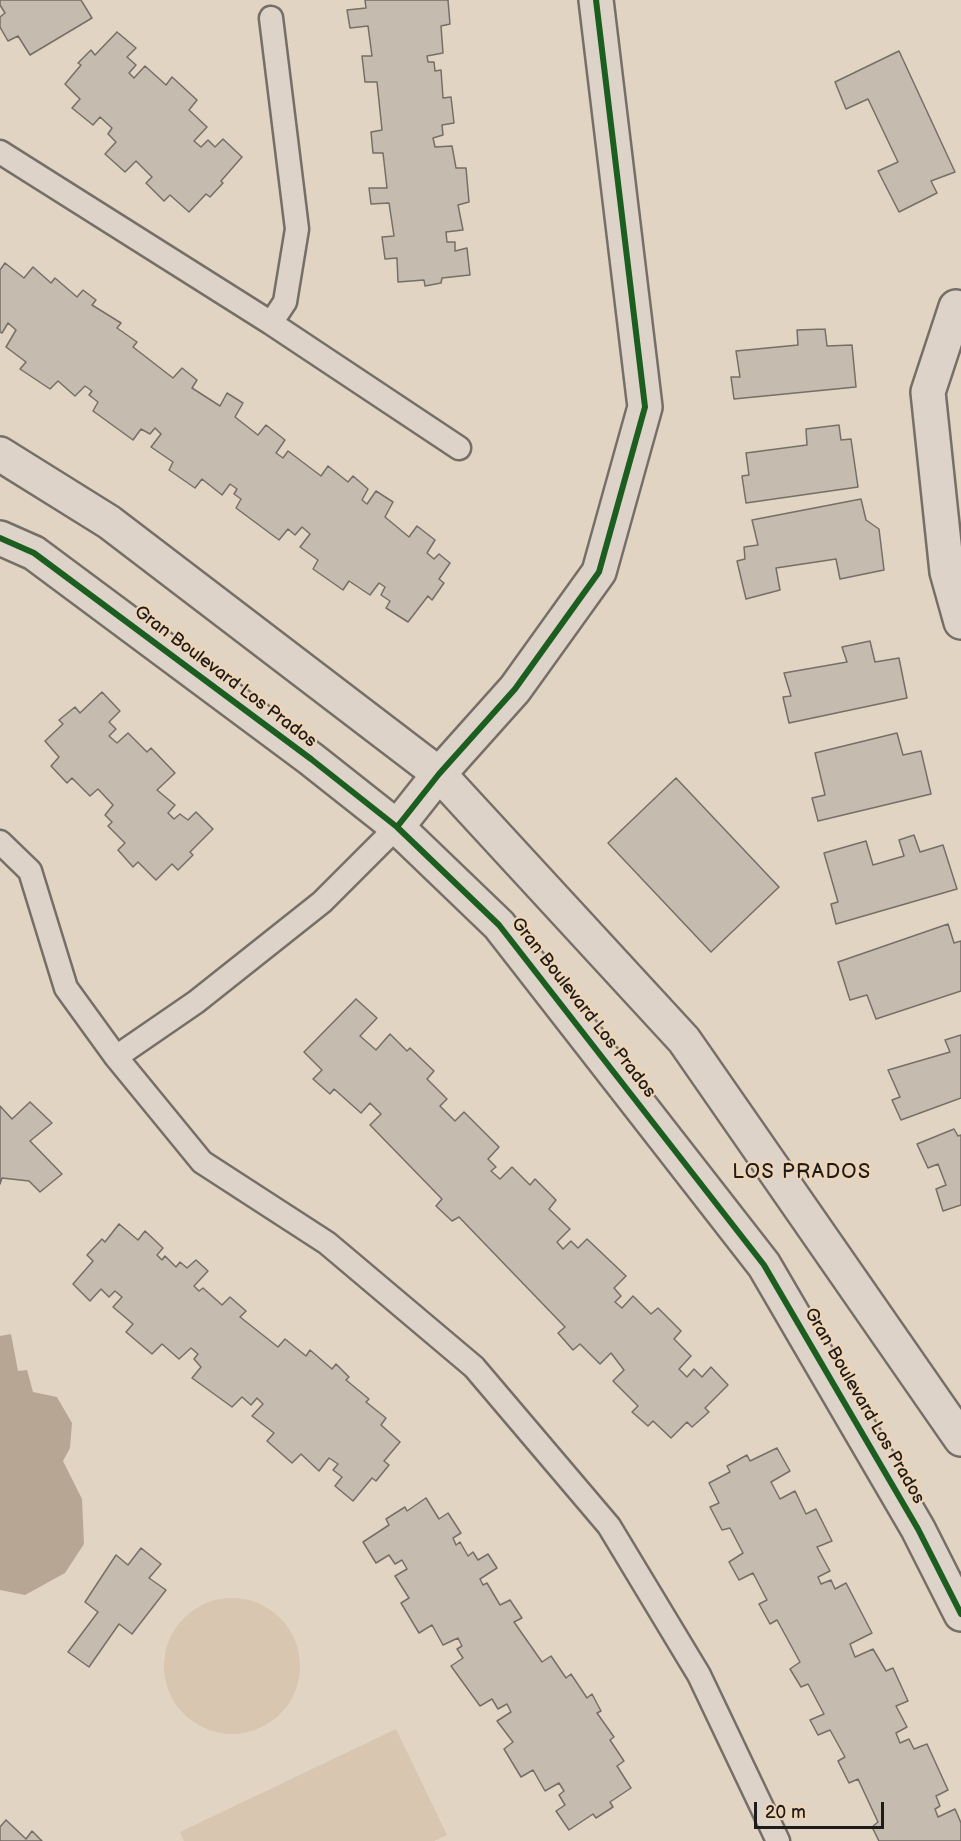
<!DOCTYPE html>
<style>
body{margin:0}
#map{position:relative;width:961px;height:1841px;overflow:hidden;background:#e2d4c3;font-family:"Balsamiq Sans",sans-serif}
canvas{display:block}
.scale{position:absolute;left:754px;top:1802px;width:130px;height:27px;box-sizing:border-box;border:3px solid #1c1c1c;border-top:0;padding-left:8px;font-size:18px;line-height:21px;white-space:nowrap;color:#1c1c1c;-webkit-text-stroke:4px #efd5b6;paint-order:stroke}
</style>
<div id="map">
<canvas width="961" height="1841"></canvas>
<div class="scale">20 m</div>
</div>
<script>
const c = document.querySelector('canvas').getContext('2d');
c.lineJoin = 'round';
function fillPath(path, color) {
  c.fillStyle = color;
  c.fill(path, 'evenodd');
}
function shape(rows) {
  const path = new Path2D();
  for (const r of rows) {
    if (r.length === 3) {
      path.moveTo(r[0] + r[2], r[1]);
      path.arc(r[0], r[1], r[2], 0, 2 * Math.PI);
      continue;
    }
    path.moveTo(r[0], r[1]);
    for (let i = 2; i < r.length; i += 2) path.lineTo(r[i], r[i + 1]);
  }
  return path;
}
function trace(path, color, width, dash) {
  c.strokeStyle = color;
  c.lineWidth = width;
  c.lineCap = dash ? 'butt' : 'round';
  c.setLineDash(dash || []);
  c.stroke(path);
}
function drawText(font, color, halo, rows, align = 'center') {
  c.font = font + ' "Balsamiq Sans",sans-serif';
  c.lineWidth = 4.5;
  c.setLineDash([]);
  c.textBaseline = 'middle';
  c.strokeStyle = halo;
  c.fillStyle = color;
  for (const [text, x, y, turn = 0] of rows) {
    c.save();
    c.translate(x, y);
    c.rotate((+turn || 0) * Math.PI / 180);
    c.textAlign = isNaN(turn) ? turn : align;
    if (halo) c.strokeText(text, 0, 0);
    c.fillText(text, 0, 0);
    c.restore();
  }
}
fillPath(shape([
 [232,1666,68],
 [396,1729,447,1835,434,1841,184,1841,180,1832]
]), '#d8c6b0');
fillPath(shape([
 [11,1334,18,1371,27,1370,33,1392,57,1397,72,1423,70,1448,63,1461,82,1499,84,1544,65,1573,25,1595,0,1590,0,1336]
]), '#b7a694');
const building = shape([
 [0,0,81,0,92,18,30,55,18,36,8,41,0,27,0,17,5,13,0,5,0,0],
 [365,0,448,0,450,24,441,26,443,53,427,56,428,62,434,62,435,71,441,70,443,98,451,97,454,123,442,125,443,135,433,138,435,147,452,146,456,168,466,168,469,202,458,205,463,230,446,232,447,242,455,242,455,251,467,248,470,275,442,278,441,283,425,286,424,280,398,282,397,258,385,259,382,237,394,236,389,203,371,204,369,188,387,188,383,153,373,153,371,132,382,130,377,82,365,82,362,56,372,56,368,26,350,28,347,10,366,8,365,0],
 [117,32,136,48,127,57,136,65,129,73,134,78,145,66,166,85,172,77,197,100,189,110,207,127,194,141,201,147,208,140,215,147,223,139,242,157,221,181,223,183,210,197,206,194,189,212,170,195,164,201,146,183,152,177,136,161,125,172,105,154,116,142,108,134,112,128,100,117,93,125,72,108,80,99,65,84,81,65,78,63,91,50,95,55,117,32],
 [899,51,955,172,931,181,937,193,899,212,878,171,898,162,868,99,846,109,835,82,899,51],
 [5,263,24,278,33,267,51,283,55,278,77,297,83,290,96,300,92,305,121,323,117,328,137,342,133,347,173,378,182,368,197,380,192,388,220,406,227,393,243,403,235,417,258,435,266,425,285,440,276,453,283,458,288,451,321,476,328,466,348,482,353,476,368,489,362,500,367,504,376,491,393,502,385,517,409,537,417,526,435,540,427,553,434,559,439,554,450,563,439,579,444,583,432,600,428,596,408,622,386,608,390,601,381,595,385,587,379,583,370,595,349,581,343,590,313,569,318,560,300,547,310,534,302,527,295,535,288,529,279,540,236,508,241,499,234,494,237,489,230,484,222,495,202,479,195,488,169,470,173,462,151,447,161,434,155,428,150,434,141,429,133,440,93,411,98,402,89,395,92,391,85,386,75,396,58,381,50,389,20,369,26,362,6,347,16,330,8,323,2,333,0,332,0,270,5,263],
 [825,329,827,346,852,345,856,387,734,399,731,377,740,377,736,351,798,345,797,330,825,329],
 [839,425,841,440,851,439,858,487,746,503,742,476,749,475,746,453,807,445,806,429,839,425],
 [861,499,866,520,879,529,884,570,840,579,836,559,776,568,780,590,746,599,737,561,745,559,744,547,758,545,752,520,861,499],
 [870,641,875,662,899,658,907,698,789,723,783,697,791,696,784,673,847,662,842,647,870,641],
 [102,692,120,711,109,722,116,729,109,736,117,743,128,733,147,752,151,748,175,773,157,790,175,805,168,813,174,819,180,814,188,820,196,812,213,829,190,852,193,855,178,870,172,864,156,880,138,862,133,867,118,850,125,843,108,826,112,822,105,815,113,805,98,789,90,796,72,778,67,783,51,766,59,757,45,741,63,724,59,720,75,707,80,713,102,692],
 [897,733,903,755,921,751,931,794,818,821,812,798,825,795,815,753,897,733],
 [676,778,779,887,711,952,608,843,676,778],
 [914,835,920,852,943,845,957,889,836,924,831,904,838,902,824,853,866,841,873,865,904,856,899,840,914,835],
 [948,924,954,943,961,941,961,991,876,1019,867,995,850,1000,838,962,948,924],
 [356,999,377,1018,360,1036,376,1050,390,1034,407,1051,410,1048,434,1071,427,1079,447,1099,440,1106,455,1121,464,1112,499,1147,488,1159,496,1167,491,1171,500,1179,512,1167,530,1185,535,1179,556,1200,549,1209,570,1229,557,1242,563,1249,571,1241,578,1248,587,1239,626,1276,614,1288,621,1296,615,1302,622,1308,633,1296,651,1314,658,1308,681,1331,674,1339,691,1356,679,1369,687,1377,694,1369,702,1377,711,1367,728,1385,705,1408,709,1412,692,1427,687,1422,671,1438,653,1421,648,1426,632,1412,638,1406,613,1381,624,1370,611,1353,600,1364,580,1344,573,1350,558,1333,565,1327,459,1217,452,1221,436,1206,442,1199,370,1125,381,1114,370,1103,361,1113,334,1089,330,1094,313,1079,322,1070,304,1052,356,999],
 [961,1035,961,1098,901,1120,892,1100,900,1097,888,1070,950,1052,945,1040,961,1035],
 [30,1102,52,1123,30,1141,62,1174,40,1192,29,1181,2,1178,0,1184,0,1106,12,1119,30,1102],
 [954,1129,958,1136,961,1135,961,1205,943,1211,936,1189,946,1185,938,1164,928,1168,917,1144,954,1129],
 [119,1224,138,1240,145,1231,163,1248,157,1255,162,1260,165,1256,176,1267,180,1262,187,1268,196,1260,208,1271,194,1286,199,1291,203,1288,222,1305,230,1297,246,1311,240,1317,278,1347,285,1339,306,1356,310,1350,332,1369,336,1364,349,1377,346,1380,369,1399,366,1402,386,1418,381,1425,400,1442,384,1461,389,1465,376,1481,372,1478,353,1501,335,1486,342,1477,333,1470,338,1464,329,1458,319,1471,301,1454,292,1463,267,1441,274,1433,252,1416,263,1404,257,1398,251,1405,242,1397,232,1407,192,1378,201,1367,194,1359,198,1354,191,1348,179,1359,162,1344,152,1354,126,1332,133,1324,113,1307,122,1297,115,1291,109,1297,101,1289,90,1301,73,1284,93,1261,87,1255,102,1239,105,1242,119,1224],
 [777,1448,790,1471,771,1482,780,1499,795,1491,806,1514,816,1509,832,1541,817,1547,830,1571,818,1577,821,1584,831,1580,835,1589,846,1583,872,1633,850,1644,855,1657,873,1649,886,1671,893,1668,908,1701,896,1706,907,1727,896,1733,900,1743,909,1739,914,1749,927,1744,948,1790,936,1796,940,1806,935,1809,938,1817,955,1809,961,1823,961,1841,879,1841,872,1827,878,1822,858,1779,849,1783,838,1761,845,1757,830,1730,818,1735,810,1720,824,1714,808,1684,801,1687,790,1669,800,1662,777,1620,770,1624,759,1604,767,1600,753,1573,739,1580,729,1562,743,1553,730,1528,722,1530,710,1507,719,1503,709,1483,730,1472,727,1466,747,1455,750,1461,777,1448],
 [426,1498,439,1519,448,1513,461,1533,453,1538,456,1545,460,1542,468,1556,473,1552,478,1560,488,1554,497,1568,480,1579,483,1585,487,1583,500,1605,510,1600,522,1618,514,1622,542,1662,551,1656,566,1678,571,1674,587,1698,592,1694,601,1711,597,1713,614,1737,610,1740,624,1761,617,1766,631,1788,610,1802,613,1807,596,1818,593,1814,569,1830,556,1811,565,1805,559,1795,564,1791,559,1783,545,1791,533,1770,521,1777,504,1749,513,1742,497,1721,511,1712,507,1704,498,1709,492,1699,480,1706,451,1666,463,1658,457,1649,462,1646,458,1638,443,1645,432,1625,419,1633,401,1603,409,1598,395,1576,407,1569,402,1560,395,1564,389,1555,376,1563,363,1542,389,1525,386,1519,405,1507,407,1511,426,1498],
 [141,1548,161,1564,149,1578,166,1590,132,1634,119,1624,89,1667,68,1652,98,1612,85,1602,116,1555,128,1565,141,1548],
 [6,1820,26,1839,32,1831,42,1841,0,1841,0,1827,6,1820]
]);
fillPath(building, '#c5bbaf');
trace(building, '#756f67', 1.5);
const service = shape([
 [0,152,271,323,459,448],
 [271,323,285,302,297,229,271,18],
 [0,842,30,871,66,988,116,1057,202,1162,327,1243,474,1367,609,1526,699,1675,778,1841],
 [116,1057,196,1002,322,902,397,827]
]);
const minor = shape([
 [956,307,928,392,947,572,961,622],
 [397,827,439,774,515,689,599,572,645,407,596,0]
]);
const tertiary = shape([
 [0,454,109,522,439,774,684,1040,961,1439],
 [0,538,34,553,311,759,397,827,499,925,764,1265,918,1529,961,1614]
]);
trace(service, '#756f67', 27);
trace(minor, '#756f67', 38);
trace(tertiary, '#756f67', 38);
trace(service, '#ddd3c8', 22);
trace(minor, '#ddd3c8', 33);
trace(tertiary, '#ddd3c8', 33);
trace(shape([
 [0,538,34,553,311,759,397,827,499,925,764,1265,918,1529,961,1614],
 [397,827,439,774,515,689,599,572,645,407,596,0]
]), '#1b5e20', 6);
drawText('18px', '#1c1c1c', '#efd5b6', [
 ["Gran Boulevard Los Prados",225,677,37],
 ["Gran Boulevard Los Prados",583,1008,52],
 ["Gran Boulevard Los Prados",864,1406,60]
]);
c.letterSpacing = '1.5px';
drawText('20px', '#1c1c1c', '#efd5b6', [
 ["LOS PRADOS",802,1173]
]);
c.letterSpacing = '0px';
</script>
